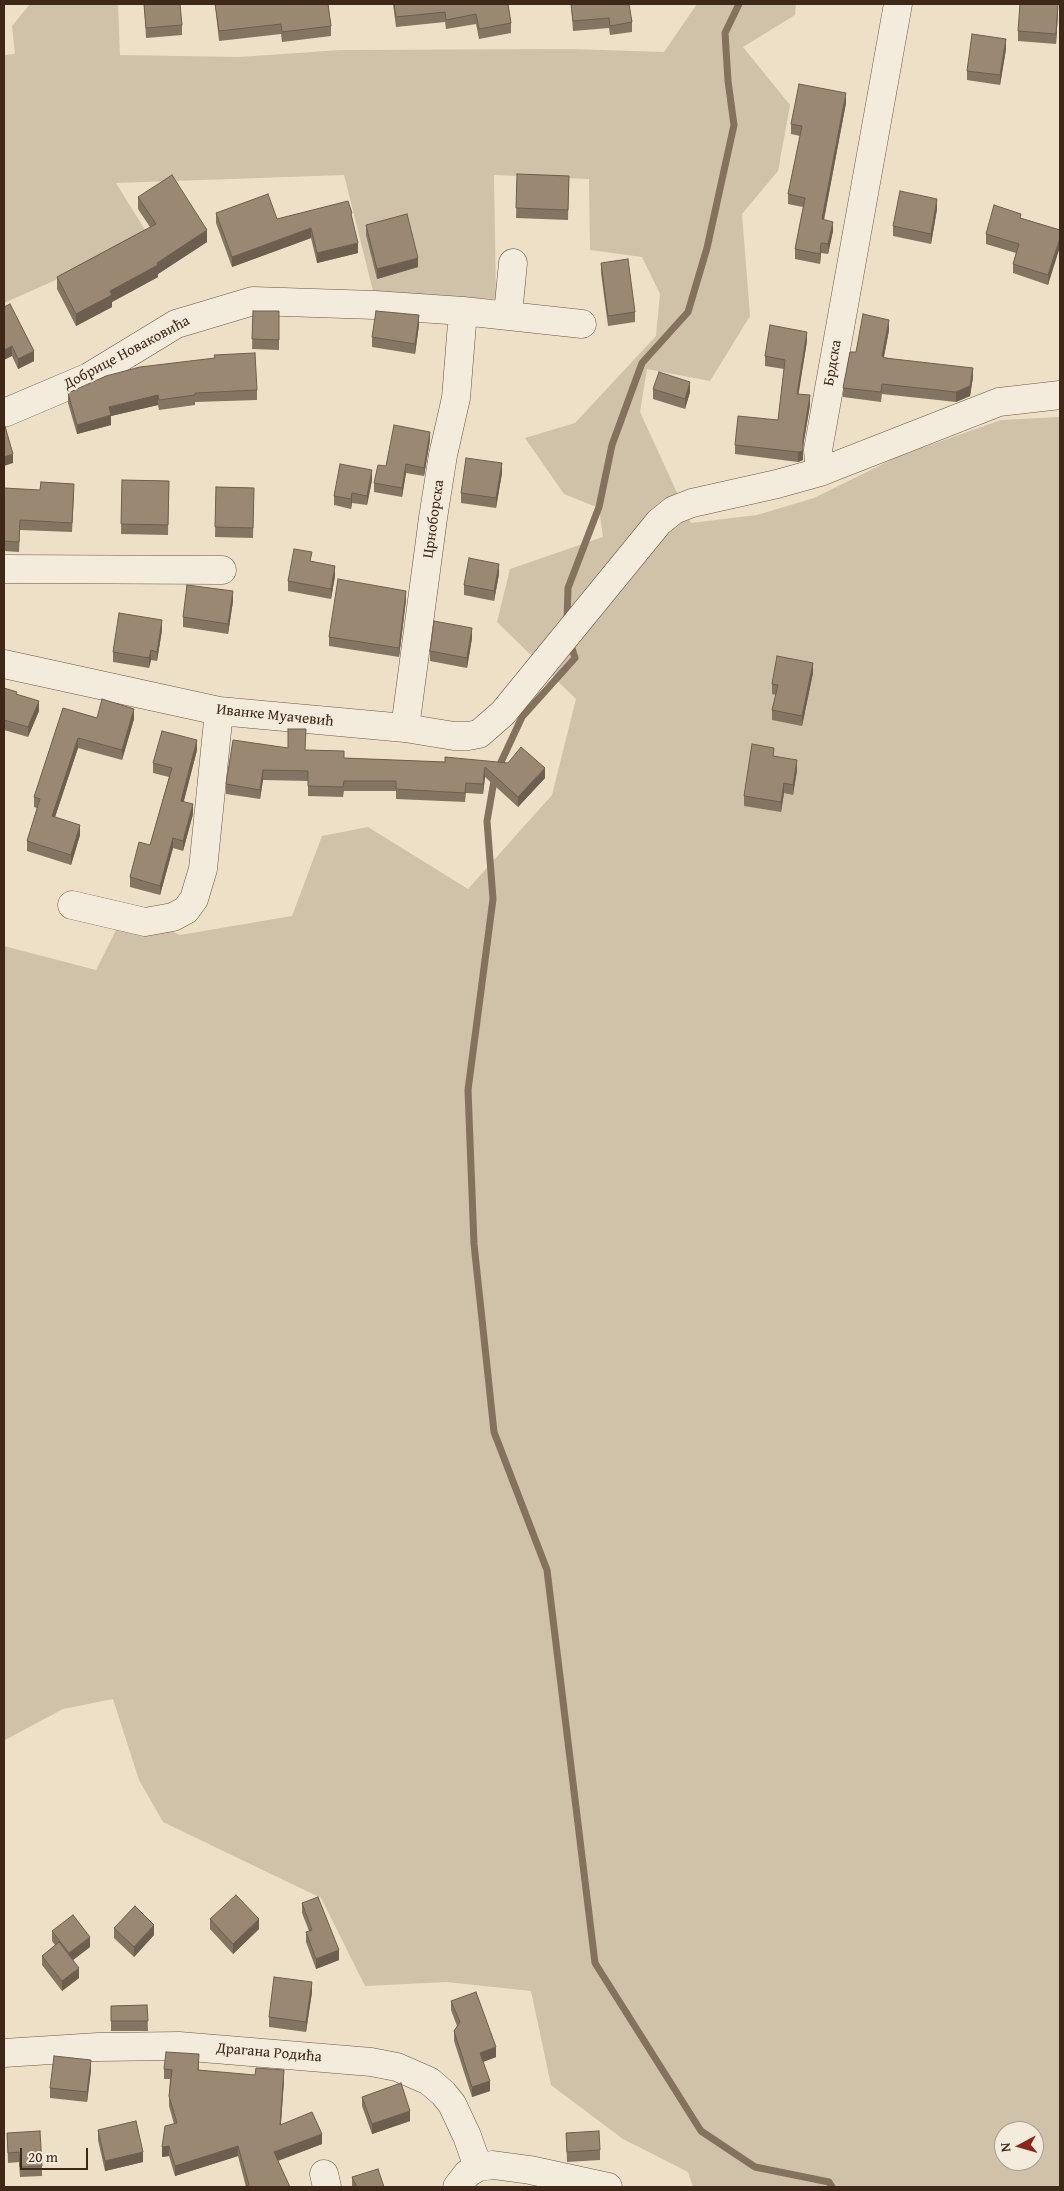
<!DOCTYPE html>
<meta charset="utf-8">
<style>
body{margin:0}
#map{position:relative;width:1064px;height:2191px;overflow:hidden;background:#ede0c7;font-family:"Gentium Book Plus",serif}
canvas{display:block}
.frame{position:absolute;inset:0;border:5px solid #402819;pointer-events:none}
.north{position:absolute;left:994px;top:2121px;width:50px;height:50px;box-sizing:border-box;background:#f3ebdb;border:1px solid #ab9d8d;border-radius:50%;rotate:264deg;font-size:14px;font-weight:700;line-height:20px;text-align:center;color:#402819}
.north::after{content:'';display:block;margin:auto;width:18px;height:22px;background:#8f2418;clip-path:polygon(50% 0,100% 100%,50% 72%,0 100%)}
.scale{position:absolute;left:20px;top:2148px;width:68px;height:22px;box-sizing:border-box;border:2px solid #402819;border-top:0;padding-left:6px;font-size:15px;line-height:18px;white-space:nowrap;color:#402819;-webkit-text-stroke:4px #f3ebdb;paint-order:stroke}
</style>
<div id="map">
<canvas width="1064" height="2191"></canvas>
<div class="frame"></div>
<div class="north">N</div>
<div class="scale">20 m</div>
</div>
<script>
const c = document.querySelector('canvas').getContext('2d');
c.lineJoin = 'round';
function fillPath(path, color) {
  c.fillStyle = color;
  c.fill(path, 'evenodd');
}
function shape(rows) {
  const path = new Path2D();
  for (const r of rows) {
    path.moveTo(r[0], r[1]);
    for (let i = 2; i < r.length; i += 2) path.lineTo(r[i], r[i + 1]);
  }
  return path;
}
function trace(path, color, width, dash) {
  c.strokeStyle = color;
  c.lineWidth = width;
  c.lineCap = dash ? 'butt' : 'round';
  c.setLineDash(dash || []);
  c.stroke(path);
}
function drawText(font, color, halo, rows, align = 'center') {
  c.font = font + ' "Gentium Book Plus",serif';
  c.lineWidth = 4;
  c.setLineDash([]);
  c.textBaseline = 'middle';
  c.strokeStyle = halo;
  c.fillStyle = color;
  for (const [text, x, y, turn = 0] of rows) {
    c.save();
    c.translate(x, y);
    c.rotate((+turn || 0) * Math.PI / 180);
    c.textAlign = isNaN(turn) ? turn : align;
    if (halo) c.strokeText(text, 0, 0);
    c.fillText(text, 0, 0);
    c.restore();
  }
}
fillPath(shape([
 [30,4,118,4,120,55,239,57,341,50,571,49,664,52,697,4,796,4,795,15,743,47,790,105,778,171,742,214,750,316,710,381,647,369,640,412,691,523,757,515,814,498,899,456,1001,420,1060,417,1060,2187,693,2187,688,2172,623,2139,551,2085,531,1991,447,1982,365,1986,321,1898,163,1822,139,1780,113,1699,63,1709,5,1740,4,1744,4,946,96,970,125,912,180,935,292,916,322,836,368,827,468,889,552,795,576,699,497,622,510,569,603,537,599,508,564,494,525,438,575,423,656,336,660,294,642,257,590,250,589,179,494,175,496,299,374,295,344,175,116,183,150,238,4,303,4,55,15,54,12,26],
 [1004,2131,1034,2131,1034,2161,1004,2161]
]), '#d0c1a9');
trace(shape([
 [567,621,568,588,599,507,612,445,642,363,688,312,707,248,734,125,728,81,725,33,739,4],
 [571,645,575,658,522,717,495,775,487,821,493,899,468,1090,474,1244,494,1432,547,1570,595,1963,701,2131,755,2167,829,2182,832,2187]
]), '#84715e', 7);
const minor = shape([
 [508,314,513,263],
 [4,413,89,377,176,324,253,301,375,305,463,311,582,324],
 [820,472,818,450,898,4],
 [4,569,222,570],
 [4,664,219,711,405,728,454,736,468,736,479,734,503,713,659,522,674,510,692,503,777,484,820,472,999,402,1060,395],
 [405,728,433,518,443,455,456,398,463,311],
 [72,905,145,922,173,917,186,910,194,899,203,869,219,711],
 [4,2053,98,2047,179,2046,371,2062,397,2067,429,2081,443,2093,452,2104,467,2136,478,2167],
 [324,2174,327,2187],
 [457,2187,467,2174,478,2167,493,2165,530,2170,608,2187]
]);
trace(minor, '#6b5644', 29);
trace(minor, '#f3ebdb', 28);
fillPath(shape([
 [144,4,182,25,182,35,146,38],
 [215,4,328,4,331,26,331,36,282,42,281,34,219,41],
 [393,4,508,4,511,23,511,33,479,39,476,24,446,29,445,22,396,27],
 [571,4,629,4,632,22,632,32,610,35,609,28,573,31],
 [1058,12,1056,44,1018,41,1018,31],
 [1006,49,1000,85,967,80,967,71],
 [846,103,824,220,833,231,828,254,821,253,820,264,795,259,795,249,803,207,788,204,788,194,800,136,791,134,791,124],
 [517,174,569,176,568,220,516,218],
 [138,197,207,242,158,274,158,277,112,302,112,307,76,326,57,289,57,277,150,227,138,209],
 [937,209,931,244,893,236,893,226],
 [216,213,277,219,352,220,358,253,317,263,311,238,232,267,216,223],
 [1021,218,1060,230,1048,285,1013,273,1013,264,1016,253,986,244,986,234],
 [366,225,418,267,377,279,366,235],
 [601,263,635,312,635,322,608,326,601,273],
 [4,307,34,361,18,369,12,356],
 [253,311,279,311,279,350,252,349],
 [419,325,415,354,372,347,372,337],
 [889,330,884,357,973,377,970,396,956,402,882,394,881,402,843,397,843,388,856,352],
 [807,341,798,394,810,405,803,445,803,460,798,462,735,454,735,445,778,420,784,369,765,366,765,356],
 [653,389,690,392,685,409,653,399],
 [257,390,257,400,195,402,195,405,159,410,158,405,111,416,111,425,77,434,68,403,68,393],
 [430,440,424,476,406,473,402,497,374,492,374,483,386,466],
 [502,473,496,508,461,503,461,493],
 [122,480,169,481,168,535,121,534],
 [372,480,367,505,352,503,351,509,334,505,334,496],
 [216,487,254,488,253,538,215,537],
 [4,488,74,494,72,532,20,530,19,552,4,551],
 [312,562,335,576,331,599,288,591,288,581],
 [499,574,494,601,464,595,464,585],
 [406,600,399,657,329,646,329,637],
 [233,601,228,634,183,627,183,617],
 [162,630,157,661,151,660,149,668,113,662,113,652],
 [472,638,467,668,430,661,430,651],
 [813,673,802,726,772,720,772,710,776,695,772,694,772,684],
 [4,688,17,694,39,711,28,737,4,730],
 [63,708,97,718,134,719,122,760,78,748,55,817,80,835,71,865,27,851,27,841,37,808,34,807,34,797],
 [288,748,306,750,344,758,445,762,445,757,545,778,518,807,485,777,483,794,466,793,465,802,396,799,396,791,344,791,343,797,308,796,308,781,263,780,260,799,226,794,226,784],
 [197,750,184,801,193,814,183,851,173,848,160,895,130,887,130,877,150,845,169,777,153,773,153,763],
 [774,756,797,770,793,795,784,793,781,812,744,806,744,796],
 [302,1903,339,1960,316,1969,306,1942,306,1932,309,1931,302,1913],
 [210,1919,259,1929,233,1954,210,1929],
 [114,1928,154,1935,134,1957,114,1938],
 [52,1931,90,1947,73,1960,79,1978,62,1991,42,1965,42,1956,55,1945,52,1941],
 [312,1992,306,2032,269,2027,269,2017],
 [451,2001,496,2057,483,2062,490,2091,472,2097,454,2041,454,2031,457,2026,451,2010],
 [147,2005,148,2031,111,2031,111,2006],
 [199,2063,199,2070,284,2080,281,2124,322,2144,278,2161,290,2187,246,2187,238,2156,175,2176,169,2156,162,2157,174,2124,169,2106,169,2096,170,2079,164,2079,164,2069],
 [91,2070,87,2102,50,2098,50,2088],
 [362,2097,410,2121,372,2134,362,2106],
 [98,2130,143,2162,105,2171,98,2140],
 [7,2133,42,2166,42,2176,20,2177,19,2162,8,2163],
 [566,2133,600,2150,600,2160,567,2162],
 [352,2177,384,2187,352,2187]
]), '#847563');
fillPath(shape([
 [1058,4,1058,12,1056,44,1056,34],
 [1006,39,1006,49,1000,85,1000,75],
 [846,93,846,103,822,229,822,219],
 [937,199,937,209,931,244,931,234],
 [833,222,833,231,828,254,828,244],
 [311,228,311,238,232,267,232,257],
 [207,230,207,242,158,274,158,277,112,302,112,307,76,326,76,314,110,291,157,263],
 [1060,238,1060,247,1048,285,1048,275],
 [358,243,358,253,317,263,317,253],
 [821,243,821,253,820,264,820,254],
 [418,258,418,267,377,279,377,269],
 [419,315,419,325,415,354,415,344],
 [889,320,889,330,882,366,882,356],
 [807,332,807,341,797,404,797,394],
 [12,346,12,356,4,360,4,350],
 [34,351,34,361,18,369,18,359],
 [973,368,973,377,970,396,956,402,956,392],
 [690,382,690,392,685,409,685,399],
 [158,395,158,405,111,416,111,425,77,434,77,425,109,407],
 [810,395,810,405,803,447,803,438],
 [430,432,430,440,424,476,424,468],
 [803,451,803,460,798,462,798,452],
 [13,454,13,463,4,466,4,457],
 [502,463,502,473,496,508,496,498],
 [406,464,406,473,402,497,402,488],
 [372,470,372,480,367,505,367,496],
 [352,493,352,503,351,509,351,499],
 [499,564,499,574,494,601,494,591],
 [335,566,335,576,331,599,331,589],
 [233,591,233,601,228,634,228,624],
 [406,591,406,600,399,657,399,648],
 [162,620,162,630,157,661,157,652],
 [472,628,472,638,467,668,467,658],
 [151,650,151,660,149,668,149,658],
 [813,663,813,673,802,726,802,716],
 [39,701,39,711,28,737,28,727],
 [134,709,134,719,122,760,122,750],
 [78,738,78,748,52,826,52,816],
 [197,740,197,750,181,811,181,801],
 [797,760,797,770,793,795,793,785],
 [485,767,485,777,483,794,483,784],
 [545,768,545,778,518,807,518,797],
 [263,770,263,780,260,799,260,790],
 [784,783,784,793,781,812,781,802],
 [193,804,193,814,183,851,183,841],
 [80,825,80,835,71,865,71,855],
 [173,838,173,848,160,895,160,886],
 [259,1919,259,1929,233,1954,233,1944],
 [154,1925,154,1935,134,1957,134,1947],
 [90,1937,90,1947,69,1963,69,1953],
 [339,1950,339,1960,316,1969,316,1959],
 [79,1968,79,1978,62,1991,62,1981],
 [312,1982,312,1992,306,2032,306,2022],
 [496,2047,496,2057,480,2063,480,2053],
 [91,2060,91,2070,87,2102,87,2092],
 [284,2070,284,2080,280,2135,280,2125],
 [490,2081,490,2091,472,2097,472,2087],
 [410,2111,410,2121,372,2134,372,2124],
 [322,2134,322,2144,274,2162,274,2152],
 [169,2146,169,2156,162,2157,162,2147],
 [238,2146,238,2156,175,2176,175,2166],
 [143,2152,143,2162,105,2171,105,2161]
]), '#6c5f50');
const building = shape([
 [144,4,180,4,182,25,146,28,144,4],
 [215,4,328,4,331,26,282,32,281,24,219,31,215,4],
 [394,4,508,4,511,23,479,29,476,14,446,20,445,12,396,17,394,4],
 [571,4,629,4,632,22,610,26,609,18,573,21,571,4],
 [1020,4,1058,4,1056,34,1018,31,1020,4],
 [972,34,1006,39,1000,75,967,71,972,34],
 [799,84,846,93,822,219,833,222,828,244,821,243,820,254,795,249,805,198,788,194,802,126,791,124,799,84],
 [517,174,569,176,568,210,516,208,517,174],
 [172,175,207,230,157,263,158,265,110,291,112,295,76,314,57,277,156,224,138,197,172,175],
 [900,191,937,199,931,234,893,226,900,191],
 [268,194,277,219,348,201,352,213,351,214,358,243,317,253,311,228,232,257,216,213,268,194],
 [994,205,1021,214,1020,218,1060,230,1060,238,1048,275,1013,264,1019,244,986,234,994,205],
 [407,214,418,258,377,269,366,225,407,214],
 [628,259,635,312,608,316,601,263,628,259],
 [10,304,34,351,18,359,12,346,4,350,4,307,10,304],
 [253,311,279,311,279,340,252,339,253,311],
 [376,311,419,315,415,344,372,337,376,311],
 [863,314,889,320,882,356,885,358,973,368,970,386,956,392,882,384,881,392,843,388,850,352,856,352,863,314],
 [770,325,807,332,797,394,810,395,803,438,803,451,798,452,735,445,738,416,778,420,785,360,765,356,770,325],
 [255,353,257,390,195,393,195,395,159,400,158,395,109,407,111,415,77,425,68,393,106,376,140,367,215,358,214,355,255,353],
 [659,372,690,382,685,399,653,389,659,372],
 [4,423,13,454,4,457,4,423],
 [394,425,430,432,424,468,406,464,402,488,374,483,378,465,386,466,394,425],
 [466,458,502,463,496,498,461,493,466,458],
 [340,464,372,470,367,496,352,493,351,499,334,496,340,464],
 [122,480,169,481,168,525,121,524,122,480],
 [41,482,74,484,72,523,20,520,19,542,4,541,4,488,40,490,41,482],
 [216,487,254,488,253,528,215,527,216,487],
 [294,549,312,552,310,561,335,566,331,589,288,581,294,549],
 [469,558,499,564,494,591,464,585,469,558],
 [338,579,406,591,399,648,329,637,338,579],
 [187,585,233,591,228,624,183,617,187,585],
 [119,613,162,620,157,652,151,650,149,658,113,652,119,613],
 [434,621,472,628,467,658,430,651,434,621],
 [777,656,813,663,802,716,772,710,778,685,772,684,777,656],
 [4,688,17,692,16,694,39,701,28,727,4,720,4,688],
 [102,699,134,709,122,750,78,738,52,816,80,825,71,855,27,841,40,799,34,797,63,708,97,718,102,699],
 [288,729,306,729,305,750,344,751,344,758,445,762,445,757,508,763,521,747,545,768,518,797,485,767,483,784,466,783,465,793,396,789,396,781,344,781,343,787,308,786,308,771,263,770,260,790,226,784,233,740,288,748,288,729],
 [162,731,197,740,181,801,193,804,183,841,173,838,160,886,130,877,139,842,150,845,172,768,153,763,162,731],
 [752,744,774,748,773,756,797,760,793,785,784,783,781,802,744,796,752,744],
 [236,1895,259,1919,233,1944,210,1919,236,1895],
 [318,1897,339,1950,316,1959,306,1932,312,1930,302,1903,318,1897],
 [135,1906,154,1925,134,1947,114,1928,135,1906],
 [73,1915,90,1937,69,1953,52,1931,73,1915],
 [59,1942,79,1968,62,1981,42,1956,59,1942],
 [274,1977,312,1982,306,2022,269,2017,274,1977],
 [476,1992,496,2047,480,2053,490,2081,472,2087,454,2031,460,2022,451,2001,476,1992],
 [147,2005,148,2021,111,2021,111,2006,147,2005],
 [166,2052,199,2054,198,2070,255,2075,256,2068,284,2070,280,2125,312,2112,322,2134,274,2152,290,2187,245,2187,249,2185,238,2146,175,2166,169,2146,162,2147,165,2126,177,2123,169,2096,172,2070,164,2069,166,2052],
 [54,2056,91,2060,87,2092,50,2088,54,2056],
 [401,2083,410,2111,372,2124,362,2097,401,2083],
 [136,2121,143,2152,105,2161,98,2130,136,2121],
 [40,2131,42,2166,20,2167,19,2152,8,2153,7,2133,40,2131],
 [599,2131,600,2150,567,2152,566,2133,599,2131],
 [378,2169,384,2187,357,2187,352,2177,378,2169]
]);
fillPath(building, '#9a8873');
trace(building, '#6c5f50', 1);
drawText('15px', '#402819', '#f3ebdb', [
 ["Добрице Новаковића",127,353,-28],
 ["Брдска",833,363,-80],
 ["Црноборска",434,519,-82],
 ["Иванке Муачевић",275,716,6],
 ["Драгана Родића",269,2053,5]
]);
</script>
